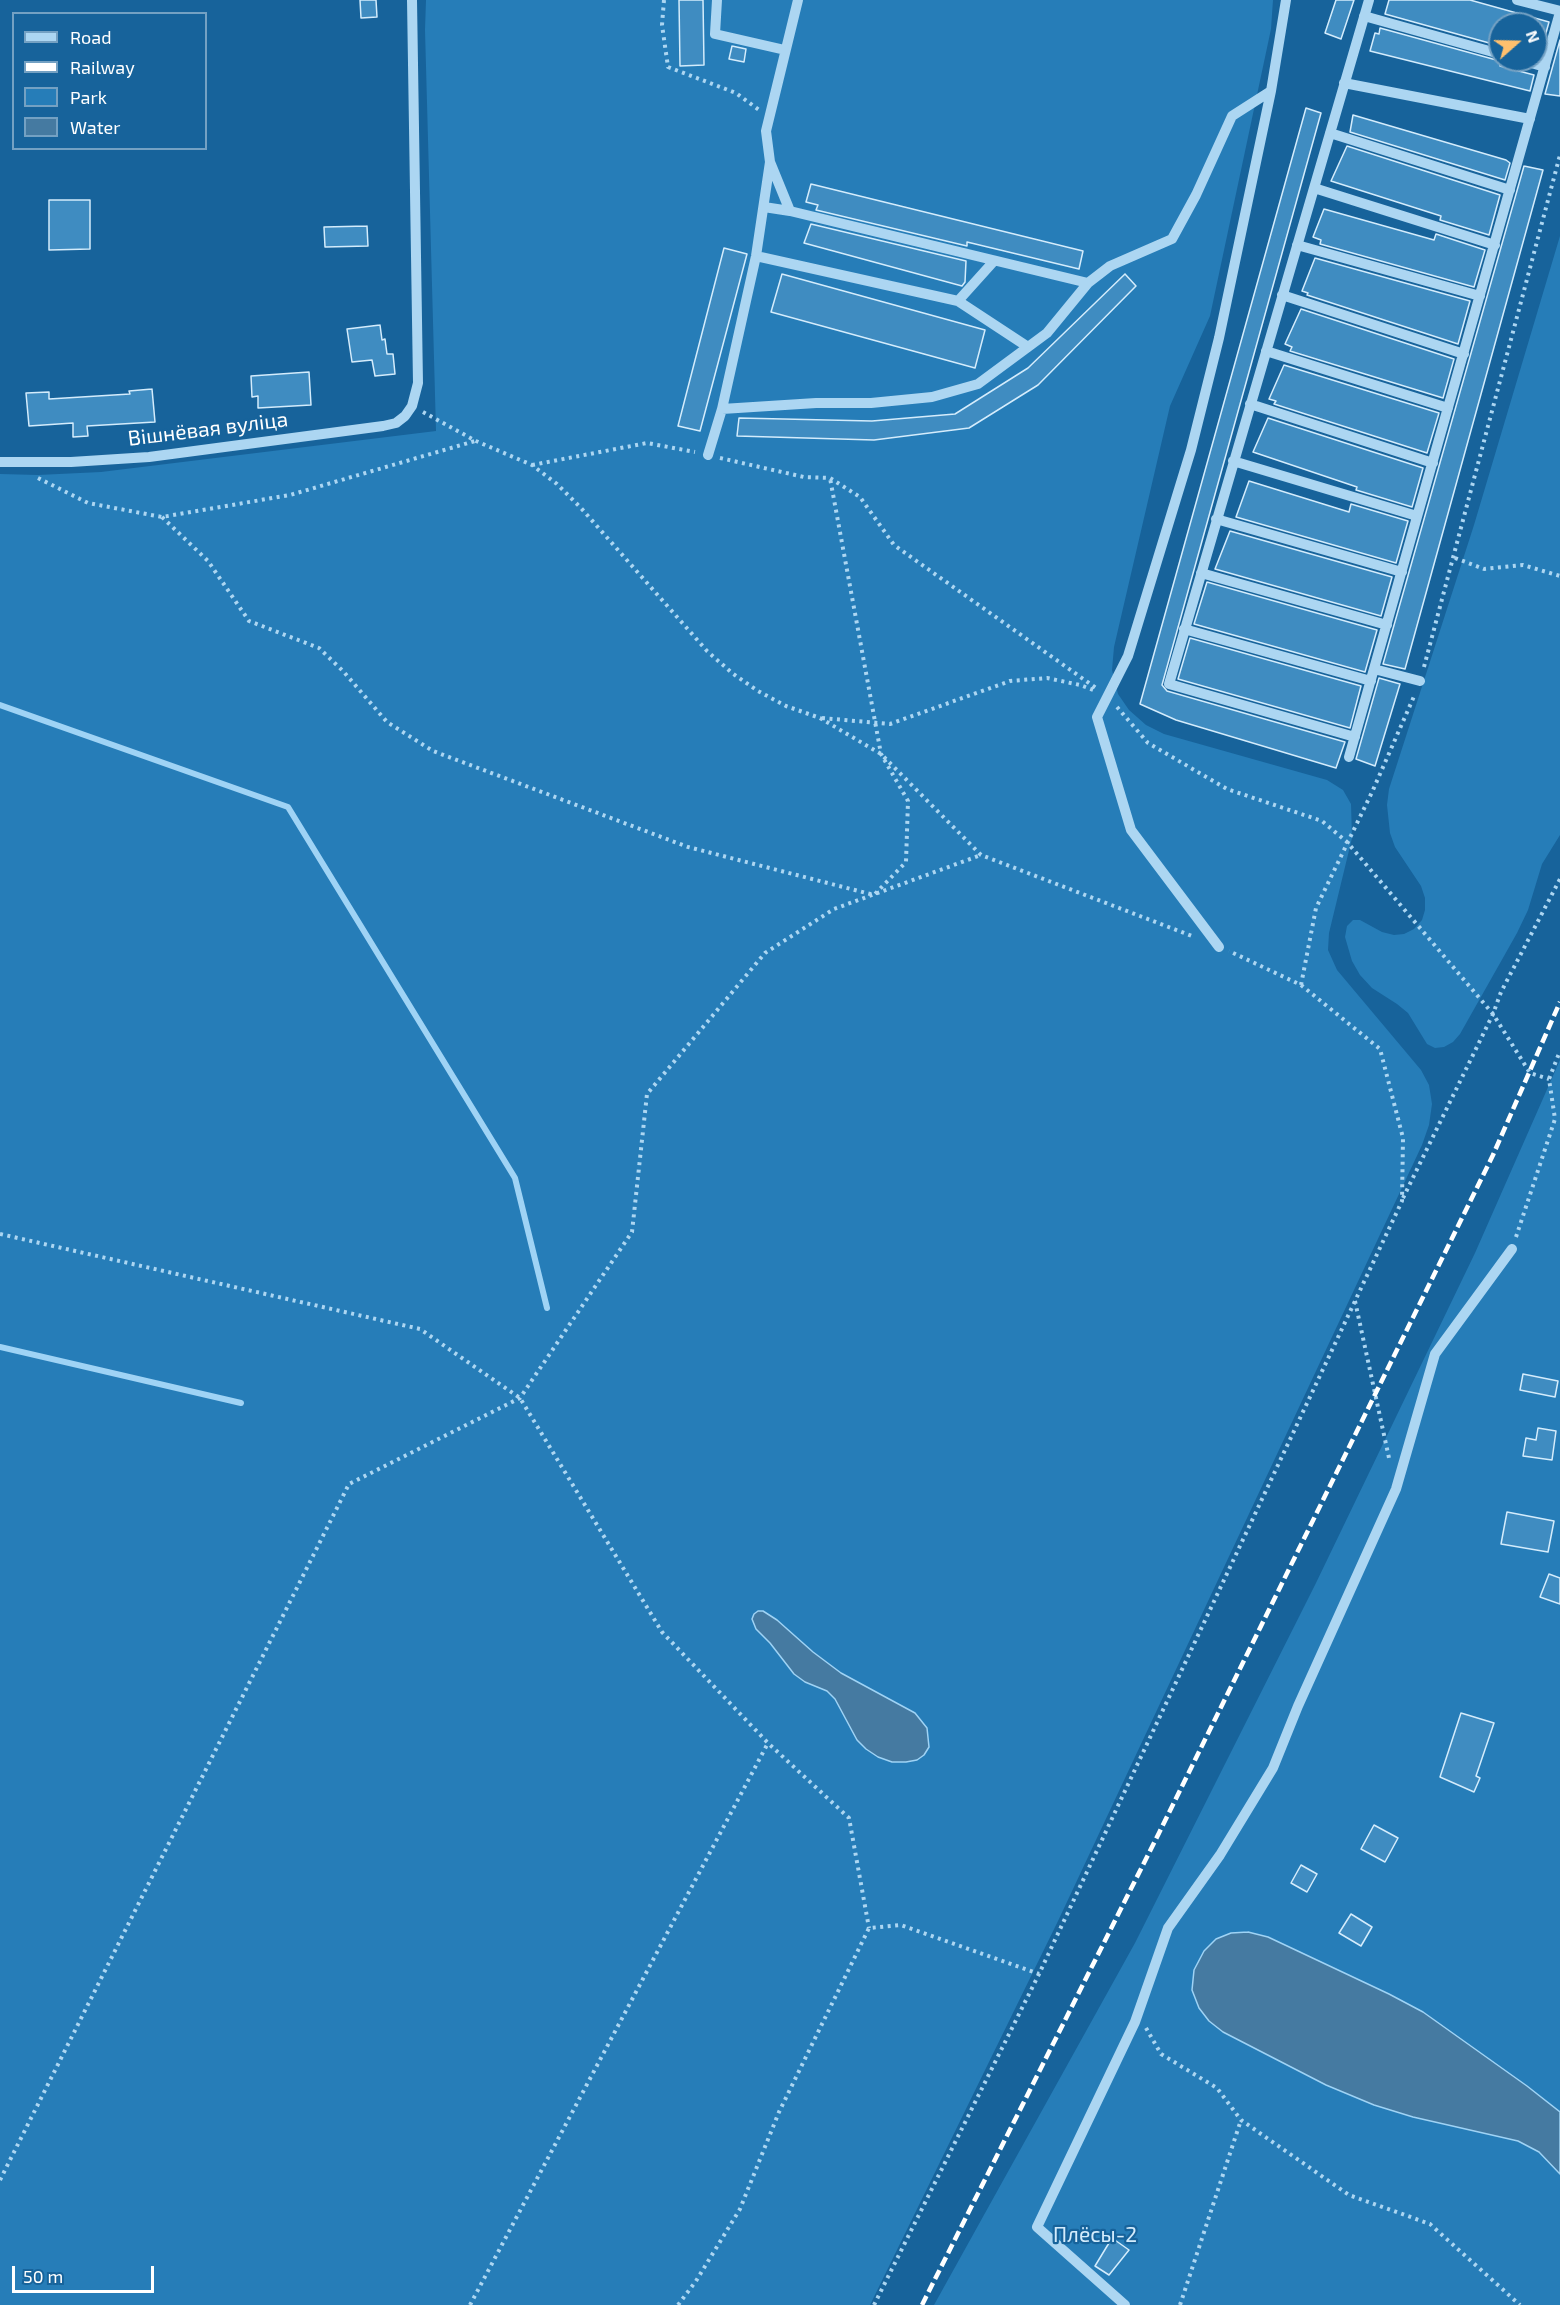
<!DOCTYPE html>
<meta charset="utf-8">
<style>
body{margin:0}
#map{position:relative;width:1560px;height:2305px;overflow:hidden;background:#17639b;font-family:"Exo 2",sans-serif}
canvas{display:block}
.legend{position:absolute;left:12px;top:12px;width:195px;height:138px;box-sizing:border-box;background:#17639b;border:2px solid #74a1c3;margin:0;padding:8px 10px;list-style:none;font-size:18px;color:#fff}
.legend li{display:flex;align-items:center;gap:12px;height:30px}
.legend b{width:30px;border:2px solid #74a1c3}
.north{position:absolute;left:1488px;top:12px;width:60px;height:60px;box-sizing:border-box;background:#17639b;border:2px solid #74a1c3;border-radius:50%;rotate:70deg;font-size:16px;font-weight:700;line-height:24px;text-align:center;color:#fff}
.north::after{content:'';display:block;margin:auto;width:21px;height:27px;background:#ffc06e;clip-path:polygon(50% 0,100% 100%,50% 72%,0 100%)}
.scale{position:absolute;left:12px;top:2266px;width:142px;height:27px;box-sizing:border-box;border:3px solid #fff;border-top:0;padding-left:8px;font-size:18px;line-height:21px;white-space:nowrap;color:#fff;-webkit-text-stroke:4px #17639b;paint-order:stroke}
</style>
<div id="map">
<canvas width="1560" height="2305"></canvas>
<ul class="legend">
<li><b style="height:8px;background:#acd6f2"></b>Road</li>
<li><b style="height:8px;background:#fff"></b>Railway</li>
<li><b style="height:16px;background:#267db8"></b>Park</li>
<li><b style="height:16px;background:#457aa1"></b>Water</li>
</ul>
<div class="north">N</div>
<div class="scale">50 m</div>
</div>
<script>
const c = document.querySelector('canvas').getContext('2d');
c.lineJoin = 'round';
function fillPath(path, color) {
  c.fillStyle = color;
  c.fill(path, 'evenodd');
}
function shape(rows) {
  const path = new Path2D();
  for (const r of rows) {
    path.moveTo(r[0], r[1]);
    for (let i = 2; i < r.length; i += 2) path.lineTo(r[i], r[i + 1]);
  }
  return path;
}
function trace(path, color, width, dash) {
  c.strokeStyle = color;
  c.lineWidth = width;
  c.lineCap = dash ? 'butt' : 'round';
  c.setLineDash(dash || []);
  c.stroke(path);
}
function drawText(font, color, halo, rows, align = 'center') {
  c.font = font + ' "Exo 2",sans-serif';
  c.lineWidth = 4.5;
  c.setLineDash([]);
  c.textBaseline = 'middle';
  c.strokeStyle = halo;
  c.fillStyle = color;
  for (const [text, x, y, turn = 0] of rows) {
    c.save();
    c.translate(x, y);
    c.rotate((+turn || 0) * Math.PI / 180);
    c.textAlign = isNaN(turn) ? turn : align;
    if (halo) c.strokeText(text, 0, 0);
    c.fillText(text, 0, 0);
    c.restore();
  }
}
fillPath(shape([
 [426,0,1273,0,1271,29,1210,316,1170,406,1114,647,1112,670,1118,694,1129,710,1146,725,1164,734,1327,780,1343,790,1351,804,1352,838,1329,933,1328,950,1337,970,1421,1070,1429,1085,1432,1104,1429,1125,1422,1145,1058,1921,870,2305,0,2305,0,474,38,475,101,472,436,431,425,30],
 [1560,236,1560,835,1542,864,1528,910,1517,933,1460,1034,1453,1042,1444,1047,1435,1048,1427,1044,1408,1013,1397,1004,1372,988,1360,975,1352,961,1345,937,1347,926,1353,920,1360,920,1382,932,1394,935,1404,934,1414,929,1422,920,1425,910,1425,898,1421,886,1395,847,1390,833,1387,805,1389,789,1474,525],
 [1560,1060,1560,2305,934,2305,1135,1943,1315,1585,1475,1253]
]), '#267db8');
const water = shape([
 [758,1611,763,1611,777,1620,813,1652,841,1673,915,1713,927,1728,929,1747,924,1755,917,1760,906,1762,892,1762,878,1757,866,1749,857,1740,835,1699,827,1691,805,1682,794,1674,770,1643,756,1629,752,1619,754,1614,758,1611],
 [1248,1932,1268,1937,1389,1994,1423,2012,1527,2086,1560,2112,1560,2174,1539,2152,1518,2141,1413,2117,1374,2105,1326,2085,1223,2032,1209,2021,1199,2008,1192,1990,1194,1970,1204,1951,1216,1939,1231,1933,1248,1932]
]);
fillPath(water, '#457aa1');
trace(water, '#9fd3f5', 1.5);
trace(shape([
 [0,705,288,807,515,1178,547,1308],
 [0,1347,241,1403]
]), '#9fd3f5', 6);
const building = shape([
 [360,0,376,0,377,17,361,18,360,0],
 [679,0,703,0,704,65,680,66,679,0],
 [1336,0,1354,0,1341,39,1325,33,1336,0],
 [1389,0,1470,0,1549,22,1539,58,1536,57,1536,24,1500,24,1500,46,1385,14,1389,0],
 [1380,28,1500,61,1500,66,1534,75,1530,91,1370,51,1375,33,1379,34,1380,28],
 [1560,40,1560,96,1545,94,1560,40],
 [732,46,746,49,744,62,729,59,732,46],
 [1306,108,1321,113,1162,685,1167,691,1345,742,1336,768,1176,720,1140,704,1306,108],
 [1353,115,1506,160,1510,163,1505,180,1350,132,1353,115],
 [1347,146,1500,195,1489,235,1440,220,1441,216,1331,181,1347,146],
 [1524,166,1543,170,1405,669,1383,664,1524,166],
 [811,184,1083,251,1079,269,967,242,967,246,816,210,818,205,806,202,811,184],
 [49,200,90,200,90,249,49,250,49,200],
 [1324,209,1434,240,1436,234,1485,250,1474,287,1320,244,1321,240,1313,237,1324,209],
 [811,224,966,261,965,282,962,286,804,243,811,224],
 [367,226,368,246,325,247,324,227,367,226],
 [724,248,747,254,700,431,678,426,724,248],
 [1315,258,1470,301,1458,344,1307,295,1308,293,1302,291,1315,258],
 [782,274,985,330,975,368,771,312,782,274],
 [1125,274,1136,286,1038,385,969,428,874,440,737,436,739,418,872,421,955,414,1028,368,1125,274],
 [1301,309,1454,359,1443,398,1290,351,1292,347,1285,344,1301,309],
 [380,325,382,340,385,339,387,354,393,354,395,374,375,376,372,360,352,362,347,329,380,325],
 [1284,365,1439,413,1427,453,1274,404,1276,401,1269,399,1284,365],
 [309,372,311,405,258,408,258,396,252,397,251,376,309,372],
 [152,389,155,422,87,426,88,436,73,437,73,423,29,426,26,393,49,392,49,399,130,394,129,391,152,389],
 [1268,418,1423,468,1412,507,1356,490,1357,487,1253,452,1268,418],
 [1249,481,1349,512,1351,504,1408,521,1396,563,1236,517,1249,481],
 [1230,531,1392,577,1381,616,1215,569,1230,531],
 [1207,582,1377,630,1365,672,1194,624,1207,582],
 [1190,638,1361,686,1350,728,1178,679,1190,638],
 [1379,678,1400,684,1375,766,1356,759,1379,678],
 [1523,1374,1558,1381,1555,1397,1520,1390,1523,1374],
 [1538,1428,1556,1431,1552,1460,1523,1456,1526,1438,1536,1440,1538,1428],
 [1507,1512,1554,1521,1548,1552,1501,1544,1507,1512],
 [1549,1574,1560,1578,1560,1604,1540,1597,1549,1574],
 [1461,1713,1494,1723,1476,1776,1480,1778,1474,1792,1440,1777,1461,1713],
 [1374,1825,1398,1838,1385,1862,1361,1849,1374,1825],
 [1301,1865,1317,1874,1307,1892,1291,1883,1301,1865],
 [1351,1914,1372,1927,1361,1946,1339,1933,1351,1914],
 [1112,2238,1129,2250,1109,2275,1095,2266,1112,2238]
]);
fillPath(building, '#3f8cc1');
trace(building, '#d4ecfc', 1.5);
trace(shape([
 [664,0,662,25,668,67,736,93,759,110],
 [423,412,476,441,532,465,557,484,581,508,707,651,732,673,758,691,786,706,820,718,881,754,981,855,1192,936],
 [720,458,804,477,830,478,860,497,894,545,1096,688],
 [532,465,647,443,695,452],
 [38,478,88,503,162,517,290,495,475,441],
 [162,517,208,561,249,621,319,648,343,671,387,722,433,751,688,847,874,895,906,862,908,801,881,754,830,478],
 [1455,558,1484,569,1523,565,1560,576],
 [1424,667,1560,155],
 [1117,707,1148,743,1227,789,1322,821,1347,842,1493,1014,1530,1073,1549,1079],
 [822,718,890,724,1010,681,1047,678,1080,685,1096,691],
 [1301,985,1316,908,1373,790,1415,694],
 [1403,1198,1493,1014,1501,992,1560,879],
 [0,1234,420,1329,520,1398,662,1632,768,1743,849,1818,869,1928],
 [1516,1237,1555,1119,1549,1079,1560,1051],
 [1355,1301,1389,1458],
 [1146,2028,1161,2054,1217,2088,1241,2120,1349,2195,1430,2224,1520,2305],
 [0,2180,349,1484,520,1398,632,1232,647,1094,765,953,834,909,981,855],
 [470,2305,768,1743],
 [678,2305,696,2281,740,2209,779,2112,869,1928,901,1925,1039,1974],
 [874,2305,1039,1974,1402,1201,1403,1138,1380,1049,1301,985,1229,951],
 [1180,2305,1241,2120]
]), '#acd6f2', 4, [3, 4.5]);
trace(shape([
 [717,0,715,34,785,50],
 [1517,0,1560,11],
 [1364,16,1500,54],
 [1521,60,1545,67],
 [1344,83,1530,119],
 [1330,133,1510,190],
 [1314,188,1495,245],
 [764,207,790,211,1088,283],
 [790,211,770,162,766,131,798,0],
 [1297,245,1480,296],
 [756,256,958,301,994,261],
 [1282,295,1464,354],
 [958,301,1028,347],
 [1266,351,1448,408],
 [1250,404,1433,463],
 [722,409,756,256,770,162],
 [708,455,722,409,816,403,871,403,932,397,978,384,1047,333,1088,283,1110,266,1172,239,1196,195,1232,116,1271,91],
 [1233,461,1417,516],
 [0,462,71,462,149,457,383,426,396,423,405,416,412,406,418,383,412,0],
 [1216,519,1402,572],
 [1201,573,1387,625],
 [1184,629,1371,681],
 [1374,669,1420,681],
 [1355,737,1169,684,1369,0],
 [1349,757,1560,12],
 [1219,947,1131,830,1097,717,1128,656,1191,450,1219,338,1271,91,1286,0],
 [1125,2305,1037,2227,1135,2022,1168,1928,1220,1855,1273,1768,1298,1706,1396,1489,1435,1354,1512,1249]
]), '#acd6f2', 10);
trace(shape([
 [922,2305,1159,1833,1493,1155,1560,1002]
]), '#fff', 4.5, [10, 4.5]);
drawText('21px', '#fff', '#17639b', [
 ["Вішнёвая вуліца",208,429,-7]
]);
drawText('21px', '#d4ecfc', '#17639b', [
 ["Плёсы-2",1095,2235]
]);
</script>
